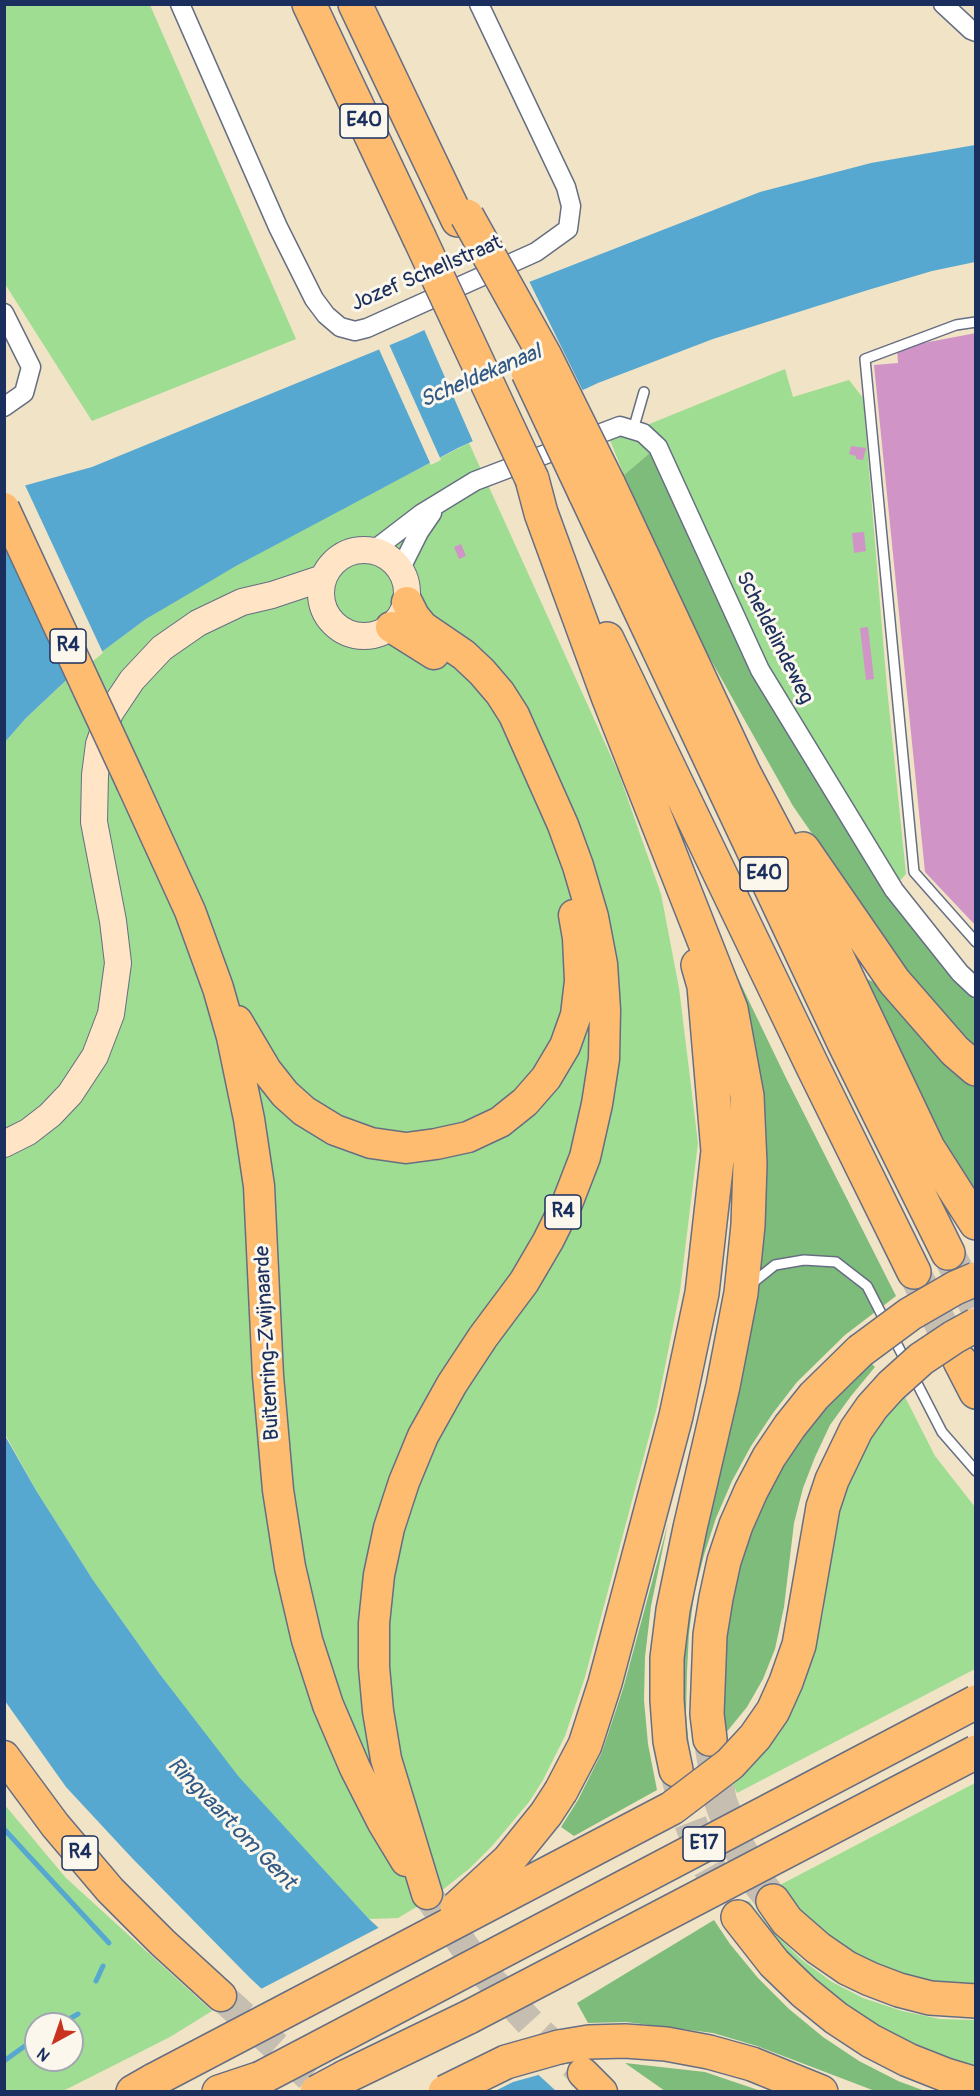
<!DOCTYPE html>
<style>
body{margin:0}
#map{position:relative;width:980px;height:2096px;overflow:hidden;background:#f1e3c6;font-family:Pangolin,sans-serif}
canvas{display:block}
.frame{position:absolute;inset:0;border:6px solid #1b2f5e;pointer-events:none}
.north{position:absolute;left:24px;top:2012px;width:60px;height:60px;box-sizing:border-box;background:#fbf7ec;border:2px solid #a1a7b3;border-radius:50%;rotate:220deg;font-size:16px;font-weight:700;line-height:24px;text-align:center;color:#1b2f5e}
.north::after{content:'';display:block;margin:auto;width:21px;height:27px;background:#c8321e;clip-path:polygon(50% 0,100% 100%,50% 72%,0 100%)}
</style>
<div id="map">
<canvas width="980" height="2096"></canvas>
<div class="frame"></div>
<div class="north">N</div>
</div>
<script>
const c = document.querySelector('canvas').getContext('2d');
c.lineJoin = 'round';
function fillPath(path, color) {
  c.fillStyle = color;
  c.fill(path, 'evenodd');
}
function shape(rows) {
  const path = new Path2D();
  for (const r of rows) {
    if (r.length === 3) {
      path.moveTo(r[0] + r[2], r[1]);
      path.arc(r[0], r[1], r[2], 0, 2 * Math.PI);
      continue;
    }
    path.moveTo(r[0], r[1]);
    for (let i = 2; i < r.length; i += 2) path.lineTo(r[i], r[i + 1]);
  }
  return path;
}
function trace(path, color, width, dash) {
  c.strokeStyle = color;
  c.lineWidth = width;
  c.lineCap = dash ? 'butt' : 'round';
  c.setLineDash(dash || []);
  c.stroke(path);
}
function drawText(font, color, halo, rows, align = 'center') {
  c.font = font + ' Pangolin,sans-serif';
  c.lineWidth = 6;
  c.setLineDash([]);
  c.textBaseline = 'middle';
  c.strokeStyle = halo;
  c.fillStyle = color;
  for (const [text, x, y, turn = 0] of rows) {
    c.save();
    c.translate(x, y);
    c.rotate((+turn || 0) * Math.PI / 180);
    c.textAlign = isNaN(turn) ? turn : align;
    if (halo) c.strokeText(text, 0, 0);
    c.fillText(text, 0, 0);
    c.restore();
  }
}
fillPath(shape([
 [5,4,150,5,296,339,92,421,5,284],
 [785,369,793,397,849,380,863,398,887,688,906,874,887,895,651,452,624,475,610,440],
 [469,443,619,774,661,894,679,988,698,1143,680,1291,657,1407,585,1677,565,1736,543,1780,529,1802,492,1846,470,1868,435,1896,398,1918,369,1919,239,1778,159,1673,93,1580,37,1492,5,1434,5,742,26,718,76,671,146,619,190,591,326,517],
 [904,1395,935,1456,975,1507,975,1669,737,1793,733,1784,758,1759,781,1731,800,1694,812,1660,823,1613,832,1532,842,1498,865,1446,882,1419],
 [975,1783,975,1986,922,1981,888,1971,844,1949,796,1908,778,1886],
 [4,1804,66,1878,212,2011,170,2037,63,2091,5,2091],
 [36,2024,72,2024,72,2060,36,2060],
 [749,1901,772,1931,802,1960,832,1982,863,1998,902,2011,940,2019,975,2020,975,2071,903,2045,812,1983,745,1904]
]), '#9edd92');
fillPath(shape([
 [651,452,887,895,953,979,975,1000,975,1047,907,971,793,806,698,637,624,475],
 [721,943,786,1078,896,1296,845,1335,797,1382,773,1413,751,1446,732,1481,716,1518,704,1555,694,1594,689,1633,687,1672,686,1714,690,1759,683,1739,680,1659,753,1294],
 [865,978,886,988,975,1082,975,1188,943,1140],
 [870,1362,875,1367,851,1396,830,1425,815,1457,803,1488,794,1523,784,1607,775,1649,763,1679,747,1707,725,1734,723,1713,725,1637,739,1566,750,1531,765,1497,782,1465,802,1435,825,1406],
 [668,1523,651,1606,645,1657,644,1700,648,1744,657,1790,574,1836,561,1827,578,1800,602,1752,623,1689],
 [714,1920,730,1944,758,1978,789,2009,823,2037,859,2061,898,2081,925,2091,875,2091,757,2046,713,2033,626,2022,588,2023,577,2003],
 [625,2063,705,2072,761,2091,665,2091]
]), '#7ebc7c');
fillPath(shape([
 [975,145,975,262,932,271,868,290,713,339,598,383,458,448,236,566,146,619,76,671,26,718,5,742,5,491,92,467,407,338,524,284,760,192,871,163],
 [4,1434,37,1492,93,1580,159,1673,239,1777,369,1919,556,2091,372,2091,250,1978,132,1858,66,1787,5,1701]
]), '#57a8d1');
fillPath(shape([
 [528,279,584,393,474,444,423,327],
 [388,342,441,460,431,465,378,347],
 [24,483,103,653,78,673,5,542,4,488],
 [382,1926,542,2074,513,2082,493,2092,368,2092,259,1990]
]), '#f1e3c6');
trace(shape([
 [4,1829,109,1943],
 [96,1981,103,1966],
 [60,2024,78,2014],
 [4,2061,36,2038]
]), '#57a8d1', 5);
fillPath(shape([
 [976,333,976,926,925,872,874,365,898,363,897,348],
 [851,446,866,448,863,460,856,459,856,456,849,454],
 [864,532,866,551,854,553,852,533],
 [461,544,466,556,459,559,454,547],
 [868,627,874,679,866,680,860,628]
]), '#d094c6');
trace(shape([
 [427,1894,479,1967,531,2024,583,2073],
 [221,1996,326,2092]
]), '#c6bfb1', 30, [30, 15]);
trace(shape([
 [948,1253,976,1306],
 [914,1272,960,1361],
 [710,1739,720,1800,736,1842,758,1882,773,1901],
 [677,1775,690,1821,705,1860,725,1896,738,1917]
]), '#c6bfb1', 33, [33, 16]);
const service = shape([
 [976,322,956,325,865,359,914,872,976,942],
 [633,430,644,392],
 [750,1285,775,1265,804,1260,836,1262,867,1286,942,1432,976,1471]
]);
const minor = shape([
 [180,4,278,227,314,299,326,315,340,327,355,331,367,328,536,252,568,229,571,206,566,187,479,4],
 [943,4,971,30,976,32],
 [4,313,31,367,24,393,4,407],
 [374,550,421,514,475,481,620,426,643,433,658,447,760,670,894,890,960,973,976,988],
 [401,568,419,532,432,513]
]);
const secondary = shape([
 [364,593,43],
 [4,1144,28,1132,50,1115,70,1094,95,1056,111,1014,118,963,113,921,94,822,95,775,99,744,110,713,132,680,162,648,198,623,242,602,272,595,323,578]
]);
const trunk = shape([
 [407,602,414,616,423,627,464,655,482,672,500,693,514,715,563,825,578,866,593,917,602,964,605,1010,604,1059,597,1104,585,1157,568,1201,548,1241,524,1282,483,1337,452,1384,423,1436,404,1482,389,1528,379,1575,374,1623,374,1667,378,1711,386,1759,427,1894],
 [391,627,434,654],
 [132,784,190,911,218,988,232,1037,249,1119,259,1186,268,1376,278,1490,290,1567,307,1640,328,1705,355,1768,383,1823,406,1861],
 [237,1021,266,1070,285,1094,304,1111,335,1130,371,1143,406,1148,436,1144,468,1137,500,1122,525,1102,546,1078,565,1046,576,1015,580,981,578,938,574,915],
 [4,1756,55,1825,110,1890,163,1943,221,1996],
 [583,2073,602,2092]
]);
const motorway = shape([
 [309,4,419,237],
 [355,4,458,220],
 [532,479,541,513,609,699,731,1009,747,1096,750,1164,748,1225,741,1293,723,1386,690,1528,673,1610,667,1658,667,1700,670,1741,676,1770],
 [608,483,744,773,803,885,928,1148,976,1223],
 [585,493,845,1045,948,1253],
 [607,639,812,1065,914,1272],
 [803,849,894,981,955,1051,976,1069],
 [960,1361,976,1392],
 [710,1739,707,1714,710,1635,716,1598,724,1561,736,1525,751,1491,769,1457,790,1426,814,1396,860,1351],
 [561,1791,585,1745,605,1683,676,1416,702,1293,718,1151,704,986,698,965],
 [773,1901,787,1921,818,1948,847,1968,870,1979,899,1990,930,1998,976,2001],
 [738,1917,774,1963,804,1992,836,2018,871,2041,908,2060,946,2075,976,2084],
 [559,2047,589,2042,625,2041,666,2044,709,2052,752,2064,821,2092],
 [345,2077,469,2017],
 [133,2092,154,2080],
 [219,2092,261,2078]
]);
trace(service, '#666e82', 12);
trace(minor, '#666e82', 21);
trace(secondary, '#666e82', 28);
trace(trunk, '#666e82', 33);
trace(motorway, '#666e82', 36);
trace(service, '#fff', 9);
trace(minor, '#fff', 18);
trace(secondary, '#ffe4c6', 26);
trace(trunk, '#febc70', 30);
trace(motorway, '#febc70', 33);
const trunkBridge = shape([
 [4,508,132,784]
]);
const motorwayBridge = shape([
 [467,216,545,356,608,483],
 [419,237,532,479],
 [528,372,585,493],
 [860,1351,910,1314,955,1288,976,1279],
 [457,1908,508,1861,546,1814,561,1791],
 [469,2017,976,1752],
 [261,2078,976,1702],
 [154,2080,672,1808,730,1764,755,1737,773,1711,786,1682,799,1645,823,1507,832,1480,856,1430,872,1407,891,1386,921,1359,954,1337,976,1325],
 [317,2092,345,2077],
 [445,2092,506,2062,559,2047]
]);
trace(trunkBridge, '#666e82', 33, []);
trace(motorwayBridge, '#666e82', 36, []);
trace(trunkBridge, '#febc70', 30);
trace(motorwayBridge, '#febc70', 33);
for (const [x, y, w] of [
 [364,121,48],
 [68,646,36],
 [764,874,48],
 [563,1212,36],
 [704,1844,42],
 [80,1853,36]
]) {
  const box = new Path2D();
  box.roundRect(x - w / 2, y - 17, w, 34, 4.5);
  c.fillStyle = '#fbf7ec';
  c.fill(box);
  trace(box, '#1b2f5e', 1.5);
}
drawText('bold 20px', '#1b2f5e', null, [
 ["E40",364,121],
 ["R4",68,646],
 ["E40",764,874],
 ["R4",563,1212],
 ["E17",704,1844],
 ["R4",80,1853]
]);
drawText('21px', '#1b2f5e', '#fbf7ec', [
 ["Jozef Schellstraat",427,274,-23],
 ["Scheldelindeweg",774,638,63],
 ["Buitenring-Zwijnaarde",268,1343,-93]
]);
drawText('italic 22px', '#305986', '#fbf7ec', [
 ["Scheldekanaal",481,377,-23],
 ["Ringvaart om Gent",231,1824,46]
]);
</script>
